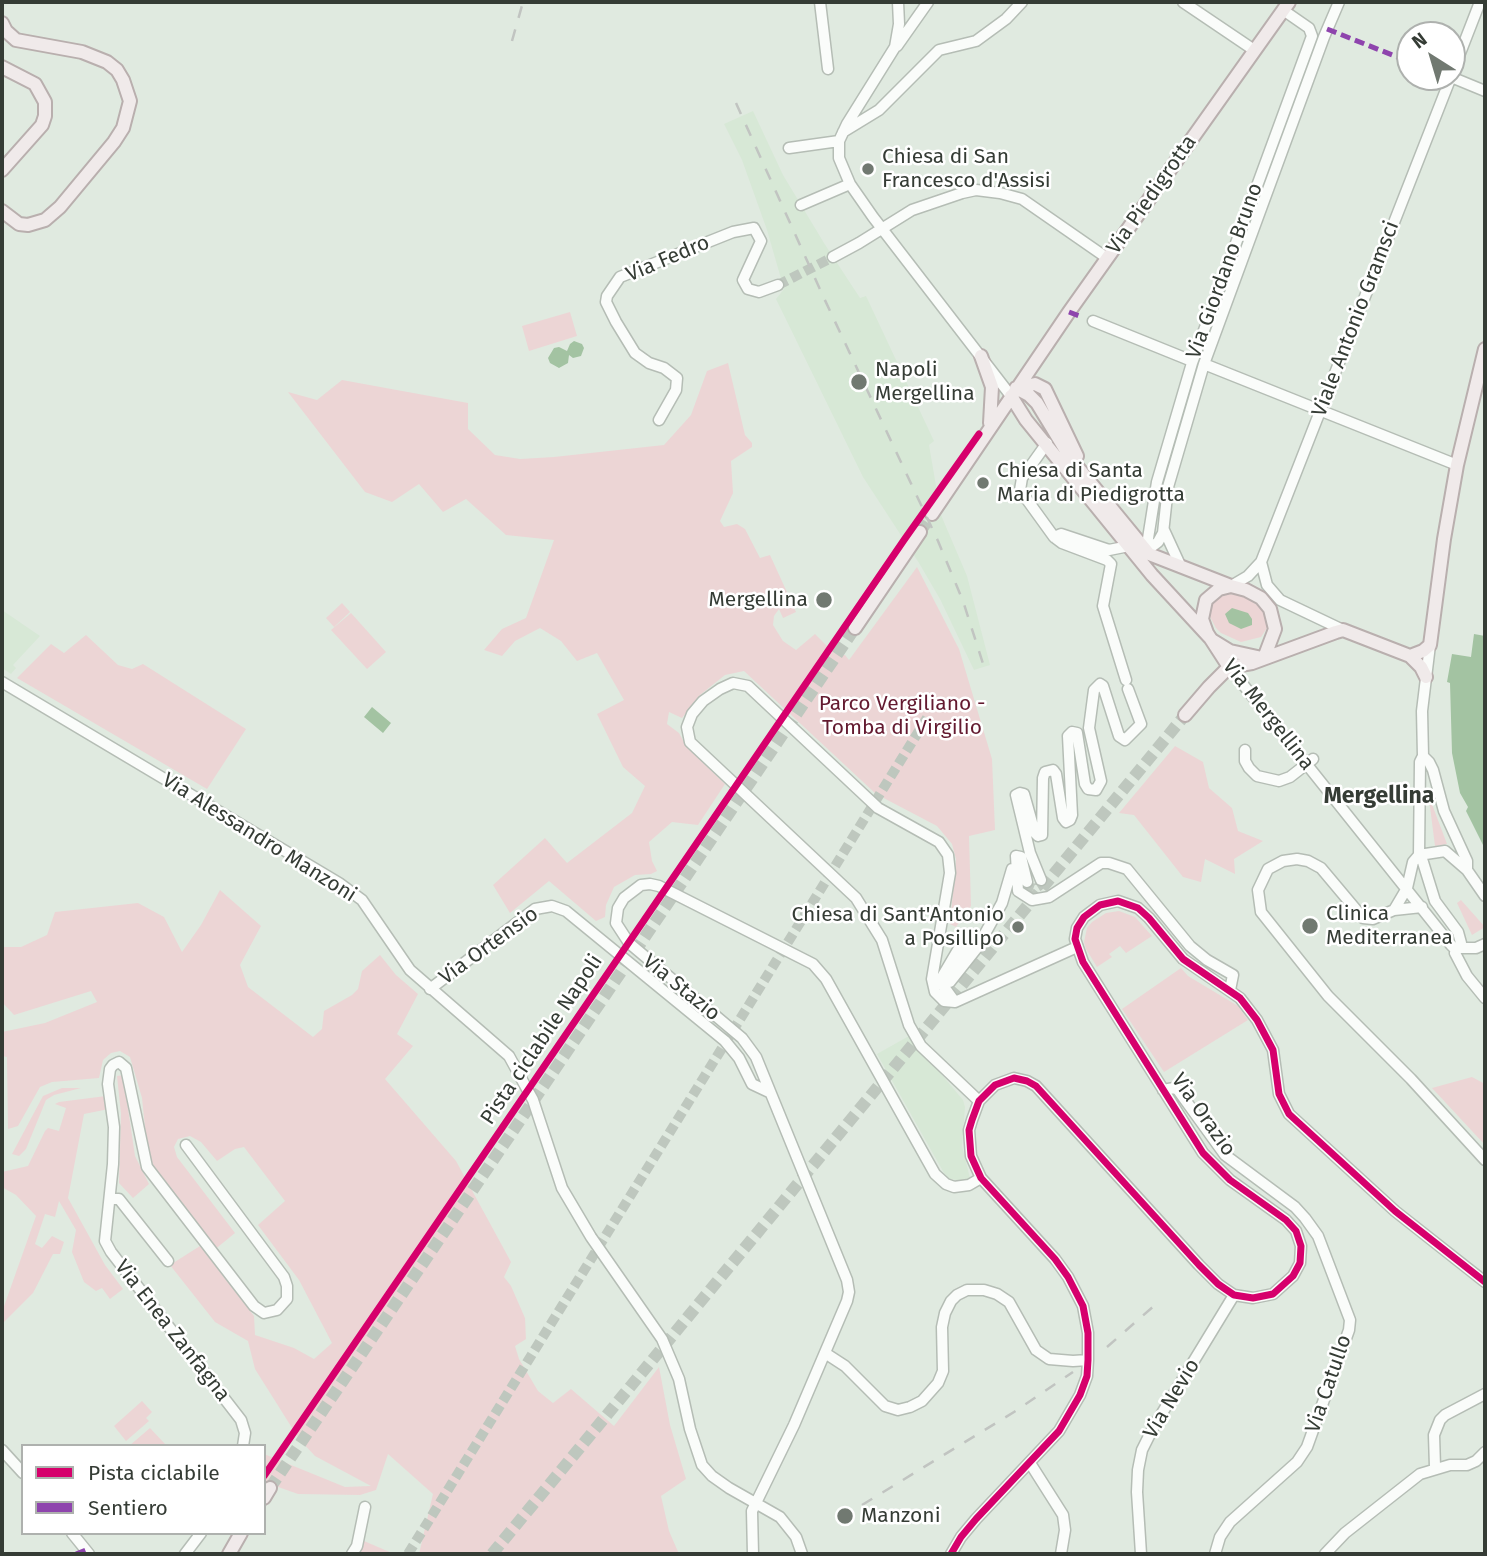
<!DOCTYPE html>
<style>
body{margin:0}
#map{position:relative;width:1487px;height:1556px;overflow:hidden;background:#e0eae0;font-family:"Fira Sans",sans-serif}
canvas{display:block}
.frame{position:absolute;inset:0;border:4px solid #353c35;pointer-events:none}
.legend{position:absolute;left:21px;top:1444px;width:245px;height:91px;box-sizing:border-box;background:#fff;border:2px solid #aeb1ae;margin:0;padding:9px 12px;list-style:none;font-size:21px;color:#353c35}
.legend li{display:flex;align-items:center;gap:14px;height:35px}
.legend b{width:35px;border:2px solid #aeb1ae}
.north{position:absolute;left:1396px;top:21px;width:70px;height:70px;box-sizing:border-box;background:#fff;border:2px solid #aeb1ae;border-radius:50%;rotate:323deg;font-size:19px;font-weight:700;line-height:28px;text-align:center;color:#353c35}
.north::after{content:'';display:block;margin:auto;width:24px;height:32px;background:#717971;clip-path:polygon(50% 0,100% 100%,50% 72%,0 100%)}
</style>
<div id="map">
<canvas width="1487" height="1556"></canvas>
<div class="frame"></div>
<ul class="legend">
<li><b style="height:9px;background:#d6006c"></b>Pista ciclabile</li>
<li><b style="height:9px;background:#8e44ad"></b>Sentiero</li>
</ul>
<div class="north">N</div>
</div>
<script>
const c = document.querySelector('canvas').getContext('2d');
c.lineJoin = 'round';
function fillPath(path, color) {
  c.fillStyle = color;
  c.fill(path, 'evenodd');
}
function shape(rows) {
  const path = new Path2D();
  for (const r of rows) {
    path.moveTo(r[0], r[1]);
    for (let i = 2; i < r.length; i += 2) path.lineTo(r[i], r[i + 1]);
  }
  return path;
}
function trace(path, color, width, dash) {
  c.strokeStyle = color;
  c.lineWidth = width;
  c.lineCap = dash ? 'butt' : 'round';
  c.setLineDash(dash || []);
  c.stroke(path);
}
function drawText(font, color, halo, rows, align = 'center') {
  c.font = font + ' "Fira Sans",sans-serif';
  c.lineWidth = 5;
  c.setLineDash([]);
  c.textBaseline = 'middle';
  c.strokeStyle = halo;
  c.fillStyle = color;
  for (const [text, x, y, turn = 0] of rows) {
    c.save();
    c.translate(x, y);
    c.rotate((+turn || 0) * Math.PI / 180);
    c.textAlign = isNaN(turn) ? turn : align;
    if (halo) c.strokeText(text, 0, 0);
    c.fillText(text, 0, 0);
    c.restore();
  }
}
fillPath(shape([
 [753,111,783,175,824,243,860,298,866,296,934,441,929,445,941,515,967,576,990,665,974,670,940,599,919,563,863,477,776,299,784,289,767,230,742,160,724,124],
 [2,610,40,636,13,665,16,668,11,674,2,668],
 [909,1036,963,1100,965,1107,962,1146,970,1178,964,1181,950,1179,944,1173,877,1054]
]), '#d7e8d6');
fillPath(shape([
 [570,312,577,336,529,351,522,326],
 [728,363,745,435,752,443,752,447,731,461,733,493,720,521,724,527,737,524,745,529,760,558,770,555,796,612,783,618,779,609,774,616,773,625,783,641,796,650,815,634,830,649,840,655,845,655,849,660,917,567,959,649,992,759,995,830,969,836,971,906,956,927,950,924,956,859,952,844,937,826,876,794,744,671,725,675,700,695,682,718,669,712,667,724,679,733,686,746,725,784,698,825,672,822,649,842,652,861,657,871,651,874,635,875,614,887,606,905,605,917,596,921,549,881,510,913,493,885,545,838,567,863,632,813,645,786,623,767,597,714,624,700,597,653,577,661,561,641,540,628,515,641,502,656,484,650,502,629,526,618,554,540,506,535,466,499,443,512,419,484,392,502,365,492,288,392,317,400,342,380,468,403,468,429,495,455,520,459,554,457,664,445,691,415,707,371],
 [1230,594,1246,597,1261,608,1266,616,1267,628,1261,637,1241,642,1221,633,1216,628,1208,613,1211,604,1219,597],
 [342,603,350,612,334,627,326,618],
 [351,613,386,652,367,669,331,630],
 [86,635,118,665,132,669,143,664,246,729,207,789,17,678,51,644,64,653],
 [1175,746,1203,762,1209,788,1232,808,1238,831,1263,841,1234,859,1235,874,1205,859,1201,882,1183,877,1134,815,1119,813],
 [1429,799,1430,799,1447,844,1435,846],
 [220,890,261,926,240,965,248,987,313,1037,322,1029,324,1011,352,995,358,989,362,971,380,955,396,975,418,994,397,1034,413,1046,385,1079,456,1161,511,1262,504,1277,511,1286,525,1318,526,1339,515,1346,519,1359,538,1391,553,1403,571,1389,614,1426,659,1367,670,1425,686,1479,661,1496,669,1531,679,1554,419,1554,433,1494,388,1454,376,1490,360,1495,298,1494,264,1482,264,1454,345,1487,371,1486,315,1456,299,1439,255,1369,248,1341,215,1322,170,1265,200,1246,254,1316,255,1335,294,1348,314,1359,332,1343,299,1280,258,1225,285,1201,244,1147,235,1149,217,1161,201,1142,190,1136,178,1139,174,1147,177,1157,235,1233,213,1251,149,1166,142,1098,130,1057,120,1051,111,1053,103,1060,99,1078,52,1082,40,1087,18,1126,8,1129,7,1057,2,1056,2,1032,45,1023,97,1002,91,991,14,1015,2,1002,2,947,21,947,47,935,55,912,138,903,164,917,182,952,201,925],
 [1461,900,1485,927,1472,935,1457,903],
 [1119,911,1135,917,1152,936,1126,953,1120,946,1109,954,1112,957,1097,967,1086,949,1084,942,1087,928,1092,922,1106,913],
 [1181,968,1188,976,1238,1006,1248,1020,1164,1072,1122,1009],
 [123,1075,135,1156,149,1184,133,1198,119,1183,121,1114,117,1076],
 [1472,1077,1485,1084,1485,1145,1432,1088],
 [62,1088,81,1088,54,1095,46,1100,26,1149,19,1156,12,1154,43,1096],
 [106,1096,109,1109,84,1114,68,1198,105,1265,123,1289,110,1299,102,1288,96,1291,84,1282,72,1252,76,1230,59,1201,55,1217,45,1214,35,1244,42,1248,52,1236,64,1242,60,1254,53,1254,33,1293,2,1324,2,1312,36,1216,16,1195,2,1187,2,1172,28,1166,45,1131,48,1128,59,1131,66,1108,55,1104,59,1102],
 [142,1401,152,1412,146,1418,149,1421,126,1441,114,1426],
 [150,1428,165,1444,163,1446,129,1446],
 [364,1541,392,1553,359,1554]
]), '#ecd5d5');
fillPath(shape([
 [574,341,582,344,584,348,581,356,573,358,569,355,568,363,559,368,550,363,548,358,554,348,559,347,567,351,570,344],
 [1232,608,1248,613,1252,619,1252,625,1241,629,1229,623,1225,614],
 [1474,634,1485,636,1485,849,1466,811,1468,807,1460,793,1452,753,1450,683,1447,682,1452,654,1471,657],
 [372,707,391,723,383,733,364,717]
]), '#a3c3a2');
trace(shape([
 [778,285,833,257],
 [1027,882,1029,887,1034,889,1039,886,1041,880],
 [408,1554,927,718]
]), '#bec7be', 10, [10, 5]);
trace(shape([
 [920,532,932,514],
 [270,1488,855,628],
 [492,1554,1185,715]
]), '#bec7be', 12, [12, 6]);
const minor = shape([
 [820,2,828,69],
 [898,2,899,24,895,47,847,124,839,141,839,158,850,184,873,217,1011,396],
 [1183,2,1254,50],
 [897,46,928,2],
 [1452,74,1480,2],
 [1451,77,1485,91],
 [843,132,879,110,939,50,976,41,1006,19,1022,2],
 [789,148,839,141],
 [801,205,850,184],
 [833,257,859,243,912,210,962,193,976,190,1000,193,1022,199,1107,258],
 [1093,321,1192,361],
 [1204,364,1457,465],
 [659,420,676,390,677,378,664,368,649,363,635,353,616,322,606,302,607,296,620,277,733,232,754,228,761,241,743,280,748,289,759,292,778,285],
 [1047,443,1022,478,1020,490,1054,537,1061,534,1109,550,1129,546],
 [1164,530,1181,567],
 [1054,537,1062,543,1107,560,1111,564,1103,606,1126,680],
 [1146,551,1158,542,1163,533,1168,487,1204,364,1324,37,1339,2],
 [1146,551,1157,482,1192,363,1312,36,1309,28,1283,10],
 [1261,562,1267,585,1280,600,1343,630],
 [1231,586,1248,576,1261,562,1451,77],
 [1229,667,1451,945,1454,948,1476,948,1485,944],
 [2,682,339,883,362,900,410,970,509,1056,533,1100,562,1188,591,1237,662,1339,679,1379,690,1429,702,1465,712,1476,729,1488,780,1517,796,1537,802,1554],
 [1245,750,1245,761,1249,768,1257,776,1279,781,1290,777,1313,759],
 [1423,756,1429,762,1433,770,1444,811,1467,861,1467,870,1485,896],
 [1016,856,1018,891,1032,900,1049,897,1101,863,1109,863,1127,869,1190,946,1207,960,1233,975,1230,990],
 [1016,856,1021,857,1027,882],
 [1467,870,1445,851,1419,855,1422,859,1435,901,1458,932,1461,943,1455,953,1467,976,1485,998],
 [1041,880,1030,853,1016,795,1020,793,1024,794,1035,833,1038,836,1042,835,1043,778,1045,772,1053,770,1056,774,1063,818,1066,822,1070,820,1072,815,1068,736,1072,732,1077,733,1085,784,1088,789,1096,790,1101,781,1089,728,1094,690,1100,684,1103,686,1119,736,1125,740,1141,724,1128,689],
 [1422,907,1394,910,1373,919,1363,918,1321,868,1308,861,1297,859,1283,861,1268,869,1258,890,1261,912,1328,996,1411,1079,1485,1160],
 [1394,910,1407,888,1413,862,1419,855,1420,762,1423,756,1422,711,1430,645],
 [430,989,535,909,552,906,566,911,725,1041,739,1058,752,1084,769,1092],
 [955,1002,942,984,942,977,962,943,967,942,969,946,949,975,947,979,950,982,977,948,1002,903,1012,869],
 [1163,1090,1174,1088,1178,1090,1225,1155,1295,1207,1305,1218,1318,1236,1350,1320,1349,1330,1307,1447,1297,1462,1230,1522,1220,1537,1215,1554],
 [979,1101,921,1046,909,1025,882,940,856,898,690,742,687,727,692,714,703,701,720,689,733,683,748,686,878,808,939,842,948,855,950,873,932,979,935,992,944,1001,955,1002,1077,947],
 [186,1145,284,1277,287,1286,287,1299,277,1310,264,1313,254,1306,147,1167,126,1068,119,1062,113,1065,110,1069,108,1084,114,1127,113,1164,105,1241,111,1252,241,1420,245,1433,243,1446],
 [111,1199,119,1199,168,1261],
 [825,1353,845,1366,885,1406,898,1410,910,1407,922,1401,938,1383,943,1371,942,1327,945,1313,951,1301,957,1295,967,1290,984,1290,997,1294,1009,1302,1036,1350,1049,1359,1073,1361,1088,1360],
 [2,1450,23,1473],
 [1030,1463,1063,1515,1065,1530,1061,1554],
 [1435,1467,1434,1435,1440,1420,1445,1415,1485,1394],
 [72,1533,89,1554],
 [185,1554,201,1533],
 [352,1554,357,1546,365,1507],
 [753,1554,752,1511,794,1425,847,1301,849,1292,847,1280,756,1057,742,1038,629,943,616,923,618,908,624,898,641,885,650,884,659,886,813,964,826,979,935,1174,946,1184,954,1187,969,1185,981,1178],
 [951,1554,961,1537,976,1519,1059,1431,1080,1395,1087,1376,1088,1360,1088,1333,1083,1306,1068,1277,1055,1259,981,1178,971,1156,969,1130,972,1120,979,1101,995,1085,1014,1078,1027,1081,1036,1086,1199,1265,1218,1284,1234,1295,1253,1298,1273,1294,1293,1276,1300,1263,1301,1246,1296,1231,1286,1220,1230,1180,1203,1153,1083,962,1075,939,1077,928,1084,917,1100,905,1118,901,1138,908,1149,918,1183,959,1240,998,1257,1020,1273,1050,1279,1094,1289,1114,1395,1211,1485,1282],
 [1141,1554,1137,1492,1138,1470,1142,1450,1153,1428,1234,1295],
 [1325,1554,1345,1533,1420,1474,1450,1465,1467,1465,1476,1461,1485,1452]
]);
const major = shape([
 [2,23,6,31,16,40,82,52,107,62,117,70,123,80,130,101,123,128,114,142,60,207,45,220,28,225,19,224,2,211],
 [2,67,35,84,45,102,45,116,42,125,2,170],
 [981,356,992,387,990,423],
 [1016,388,1029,395,1037,403,1071,459,1149,554,1231,586],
 [1016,388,1035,384,1045,389,1077,456],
 [1011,396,1026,420,1152,575,1212,640,1230,651,1262,658],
 [932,514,1069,312,1289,2],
 [855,628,920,532],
 [1410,656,1421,667,1426,677],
 [1229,667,1207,633,1202,619,1206,600,1219,589,1231,586,1246,590,1261,598,1270,609,1275,629,1264,658],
 [1185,715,1209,687,1229,667,1252,663,1336,632,1343,630,1410,656,1423,651,1430,645,1444,539,1457,465,1485,349],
 [264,1498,270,1488],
 [229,1554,241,1533]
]);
trace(minor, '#b5bdb5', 13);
trace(major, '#b9afae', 16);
trace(minor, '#fafcfa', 10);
trace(major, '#f0eaea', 12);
trace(shape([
 [512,41,523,2],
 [736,103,823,296,938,541,963,601,986,673],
 [1107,1347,1155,1305],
 [862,1505,1014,1412,1073,1372]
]), '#c1c4c1', 2.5, [12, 12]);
trace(shape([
 [1327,29,1410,62],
 [1069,312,1082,317],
 [76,1554,86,1550]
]), '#8e44ad', 5, [10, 5]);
trace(shape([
 [264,1476,904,540,979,434],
 [951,1554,961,1537,976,1519,1059,1431,1080,1395,1087,1376,1088,1360,1088,1333,1083,1306,1068,1277,1055,1259,981,1178,971,1156,969,1130,972,1120,979,1101,995,1085,1014,1078,1027,1081,1036,1086,1199,1265,1218,1284,1234,1295,1253,1298,1273,1294,1293,1276,1300,1263,1301,1246,1296,1231,1286,1220,1230,1180,1203,1153,1083,962,1075,939,1077,928,1084,917,1100,905,1118,901,1138,908,1149,918,1183,959,1240,998,1257,1020,1273,1050,1279,1094,1289,1114,1395,1211,1485,1282]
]), '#d6006c', 7);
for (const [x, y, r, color] of [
 [868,169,7,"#717971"],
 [859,382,9,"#717971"],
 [983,483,7,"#717971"],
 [824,600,9,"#717971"],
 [1310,926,9,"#717971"],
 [1018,927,7,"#717971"],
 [845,1516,9,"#717971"]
]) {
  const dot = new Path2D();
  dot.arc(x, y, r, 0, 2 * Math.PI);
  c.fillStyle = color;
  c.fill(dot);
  trace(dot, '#fff', 2.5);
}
drawText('21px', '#353c35', '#fff', [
 ["Chiesa di San",882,157],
 ["Francesco d'Assisi",882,181],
 ["Napoli",875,370],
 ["Mergellina",875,394],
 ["Chiesa di Santa",997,471],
 ["Maria di Piedigrotta",997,495],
 ["Mergellina",808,600,"right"],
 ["Clinica",1326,914],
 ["Mediterranea",1326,938],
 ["Chiesa di Sant'Antonio",1004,915,"right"],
 ["a Posillipo",1004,939,"right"],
 ["Manzoni",861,1516]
], 'left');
drawText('21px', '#353c35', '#fff', [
 ["Via Piedigrotta",1152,195,-55],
 ["Via Fedro",668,259,-23],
 ["Via Giordano Bruno",1225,271,-70],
 ["Viale Antonio Gramsci",1356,319,-69],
 ["Via Mergellina",1268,715,52],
 ["Via Alessandro Manzoni",259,838,32],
 ["Via Ortensio",489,946,-36],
 ["Via Stazio",681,988,39],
 ["Pista ciclabile Napoli",542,1040,-56],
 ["Via Orazio",1203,1115,55],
 ["Via Enea Zanfagna",172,1331,52],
 ["Via Catullo",1329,1384,-71],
 ["Via Nevio",1172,1399,-59]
]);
drawText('21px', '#631a30', '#fff', [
 ["Parco Vergiliano -",902,704],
 ["Tomba di Virgilio",902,728]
]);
drawText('bold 23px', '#353c35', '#fff', [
 ["Mergellina",1379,797]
]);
</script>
